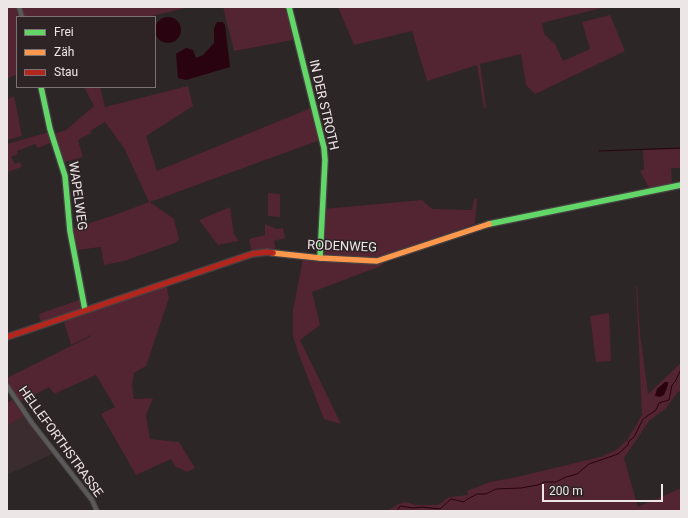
<!DOCTYPE html>
<meta charset="utf-8">
<style>
body{margin:0}
#map{position:relative;width:688px;height:518px;overflow:hidden;background:#2c2627;font-family:Roboto,sans-serif}
canvas{display:block}
.frame{position:absolute;inset:0;border:8px solid #ede6e7;pointer-events:none}
.legend{position:absolute;left:16px;top:16px;width:140px;height:72px;box-sizing:border-box;background:#2e2426;border:1px solid #7a7273;margin:0;padding:5px 7px;list-style:none;font-size:12px;color:#ede6e7}
.legend li{display:flex;align-items:center;gap:8px;height:20px}
.legend b{width:20px;border:1px solid #7a7273}
.scale{position:absolute;left:542px;top:484px;width:121px;height:18px;box-sizing:border-box;border:2px solid #ede6e7;border-top:0;padding-left:5px;font-size:12px;line-height:14px;white-space:nowrap;color:#ede6e7;-webkit-text-stroke:3px #2e2426;paint-order:stroke}
</style>
<div id="map">
<canvas width="688" height="518"></canvas>
<div class="frame"></div>
<ul class="legend">
<li><b style="height:5px;background:#63d668"></b>Frei</li>
<li><b style="height:5px;background:#ff974d"></b>Zäh</li>
<li><b style="height:5px;background:#b3261e"></b>Stau</li>
</ul>
<div class="scale">200 m</div>
</div>
<script>
const c = document.querySelector('canvas').getContext('2d');
c.lineJoin = 'round';
function fillPath(path, color) {
  c.fillStyle = color;
  c.fill(path, 'evenodd');
}
function shape(rows) {
  const path = new Path2D();
  for (const r of rows) {
    if (r.length === 3) {
      path.moveTo(r[0] + r[2], r[1]);
      path.arc(r[0], r[1], r[2], 0, 2 * Math.PI);
      continue;
    }
    path.moveTo(r[0], r[1]);
    for (let i = 2; i < r.length; i += 2) path.lineTo(r[i], r[i + 1]);
  }
  return path;
}
function trace(path, color, width, dash) {
  c.strokeStyle = color;
  c.lineWidth = width;
  c.lineCap = dash ? 'butt' : 'round';
  c.setLineDash(dash || []);
  c.stroke(path);
}
function drawText(font, color, halo, rows, align = 'center') {
  c.font = font + ' Roboto,sans-serif';
  c.lineWidth = 3;
  c.setLineDash([]);
  c.textBaseline = 'middle';
  c.strokeStyle = halo;
  c.fillStyle = color;
  for (const [text, x, y, turn = 0] of rows) {
    c.save();
    c.translate(x, y);
    c.rotate((+turn || 0) * Math.PI / 180);
    c.textAlign = isNaN(turn) ? turn : align;
    if (halo) c.strokeText(text, 0, 0);
    c.fillText(text, 0, 0);
    c.restore();
  }
}
fillPath(shape([
 [24,416,52,454,7,475,7,426]
]), '#3b2d2f');
fillPath(shape([
 [7,7,190,7,148,17,17,17,17,74,7,79],
 [223,7,286,7,293,40,234,51],
 [338,7,606,7,542,23,544,34,555,44,563,61,590,49,582,22,610,15,625,51,535,94,526,85,521,54,480,64,486,108,484,108,477,65,427,81,412,31,354,45],
 [188,86,193,106,146,136,157,171,311,108,320,140,150,202,174,219,179,239,175,243,124,261,104,265,101,247,76,250,72,229,120,213,149,202,124,148,105,122,90,131,91,133,78,140,83,157,65,162,62,161,54,134,66,130,94,106,84,87,100,87,105,107],
 [14,96,22,136,7,140,7,100],
 [49,132,52,142,38,148,35,144,17,151,18,154,11,157,15,164,20,162,22,167,7,172,7,144],
 [681,149,681,168,671,168,672,184,649,188,640,171,644,169,643,150],
 [268,193,280,194,280,217,268,216],
 [477,198,475,224,392,253,381,266,312,292,320,325,300,340,341,424,324,419,299,355,293,336,293,310,303,259,322,262,323,209,422,200,432,209,472,210,474,199],
 [230,207,234,234,239,241,218,245,199,220],
 [265,224,277,229,283,228,285,238,274,241,276,251,252,252,249,239,265,235],
 [164,286,167,288,169,298,146,366,134,373,132,386,134,399,153,398,146,415,150,439,179,442,195,468,187,472,175,466,171,459,136,475,101,414,115,407,96,375,54,394,49,387,20,402,7,381,7,378,91,336,91,335,71,345,64,322],
 [636,286,637,286,640,333,648,394,681,363,681,391,678,392,665,409,649,421,624,458,638,507,681,488,681,511,388,511,398,504,406,502,415,505,438,505,449,497,468,495,467,491,490,482,517,477,600,457,616,450,627,440,642,415],
 [82,299,83,308,41,323,39,314],
 [609,313,611,361,596,362,590,316],
 [12,400,24,416,7,426,7,403]
]), '#532431');
fillPath(shape([
 [168,30,13],
 [217,22,223,22,225,25,230,67,186,80,178,78,176,54,186,48,193,50,196,58,203,55,214,43,214,28],
 [665,382,668,382,668,385,664,395,660,397,655,396,657,389]
]), '#2a0310');
trace(shape([
 [599,151,681,148],
 [397,511,400,506,413,508,422,507,440,509,451,499,464,502,466,500,477,494,486,494,496,489,521,488,538,485,544,482,556,482,566,477,577,474,589,464,618,454,628,445,629,441,634,437,643,419,656,410,659,403,669,400,672,385,675,382,681,369]
]), '#2a0310', 1);
const street = shape([
 [19,7,22,17],
 [7,386,32,423,92,500,97,511]
]);
const fast = shape([
 [289,7,324,148,325,160,320,258],
 [41,87,50,129,65,176,70,231,85,310],
 [489,224,681,185]
]);
const slow = shape([
 [273,253,320,258,377,261,489,224]
]);
const jam = shape([
 [7,337,252,254,267,252,273,253]
]);
trace(street, '#464243', 6);
trace(fast, '#464243', 8);
trace(slow, '#464243', 8);
trace(jam, '#464243', 8);
trace(street, '#5b5959', 4);
trace(fast, '#63d668', 5.5);
trace(slow, '#ff974d', 5.5);
trace(jam, '#b3261e', 5.5);
drawText('13px', '#ede6e7', '#2e2426', [
 ["IN DER STROTH",323,105,77],
 ["WAPELWEG",77,196,82],
 ["RODENWEG",342,247,2],
 ["HELLEFORTHSTRASSE",60,442,54]
]);
</script>
